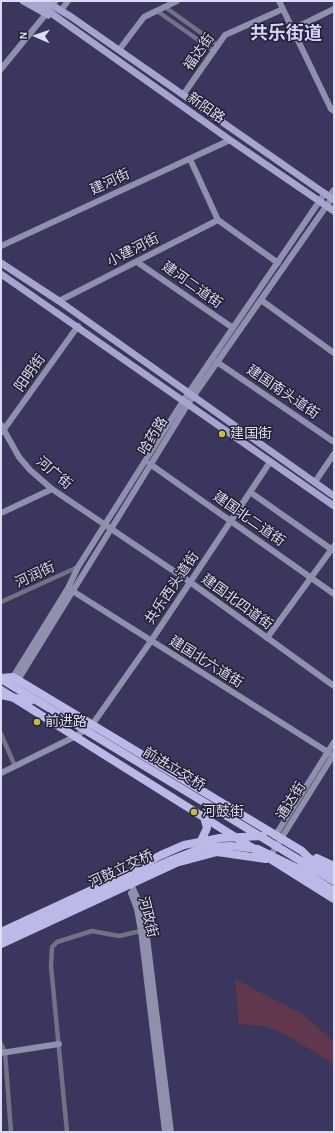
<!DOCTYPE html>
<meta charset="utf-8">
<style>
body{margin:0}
#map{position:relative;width:335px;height:1133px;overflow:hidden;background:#3a365d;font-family:"Alegreya Sans",sans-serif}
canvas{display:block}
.frame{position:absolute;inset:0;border:2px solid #dddcf5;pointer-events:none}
.north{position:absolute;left:16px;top:16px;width:40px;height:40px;-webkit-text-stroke:3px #222032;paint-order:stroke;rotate:272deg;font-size:11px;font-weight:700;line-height:16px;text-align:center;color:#dddcf5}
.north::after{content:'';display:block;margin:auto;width:14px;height:18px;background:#dddcf5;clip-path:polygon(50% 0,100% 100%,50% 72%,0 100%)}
</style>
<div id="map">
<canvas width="335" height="1133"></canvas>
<div class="frame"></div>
<div class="north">N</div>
</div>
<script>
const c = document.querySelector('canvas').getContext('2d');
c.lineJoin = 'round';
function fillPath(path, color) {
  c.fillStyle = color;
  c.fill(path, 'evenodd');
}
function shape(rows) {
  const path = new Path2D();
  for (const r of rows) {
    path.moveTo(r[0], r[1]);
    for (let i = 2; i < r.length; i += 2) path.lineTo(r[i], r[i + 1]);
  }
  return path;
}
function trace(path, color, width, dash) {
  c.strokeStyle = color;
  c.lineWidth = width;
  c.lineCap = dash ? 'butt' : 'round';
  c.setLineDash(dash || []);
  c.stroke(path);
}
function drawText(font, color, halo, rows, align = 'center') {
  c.font = font + ' "Alegreya Sans","Noto Sans SC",sans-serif';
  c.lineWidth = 3;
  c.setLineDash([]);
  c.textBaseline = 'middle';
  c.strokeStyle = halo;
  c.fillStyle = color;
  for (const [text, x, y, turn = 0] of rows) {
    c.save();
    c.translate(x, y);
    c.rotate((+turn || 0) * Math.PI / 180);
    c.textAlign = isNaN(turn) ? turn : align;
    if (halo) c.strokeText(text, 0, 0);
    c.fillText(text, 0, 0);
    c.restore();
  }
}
fillPath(shape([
 [235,979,304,1015,334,1042,334,1064,285,1034,264,1026,239,1024]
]), '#61374d');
trace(shape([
 [165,7,218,45],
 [157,11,214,51],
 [1,602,78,567],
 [1,734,15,766],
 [1,1044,5,1052,11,1132],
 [67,1132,51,966,52,947,57,942,92,931,119,936,141,931]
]), '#727185', 4.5);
trace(shape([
 [279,1,331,109,334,111],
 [55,2,56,1],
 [62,9,68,1],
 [293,29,334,9],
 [119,50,144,17,177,1],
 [1,69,46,14],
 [183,95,225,35,283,9],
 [190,159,218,220,278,263],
 [329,196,334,190],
 [1,246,230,140],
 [137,262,233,328],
 [261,300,334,353],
 [59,301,218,220],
 [217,362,334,442],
 [1,425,19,457,30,470,52,489,190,582,334,686],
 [2,432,78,326],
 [150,464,334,594],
 [315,482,334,454],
 [250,492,331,549],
 [1,513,52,489],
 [71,590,334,756],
 [267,638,334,546],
 [13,677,68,588,78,567,183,401,325,193],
 [18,680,188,404,332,198],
 [1,773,76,736,92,725,151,641,270,462],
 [275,836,334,742],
 [269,858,334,754],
 [128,881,131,884,141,907,146,929,171,1132],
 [131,893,137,909,141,931,165,1132],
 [1,1053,59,1044]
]), '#908fae', 6);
trace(shape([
 [23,1,48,15],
 [34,1,230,140,334,211],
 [45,1,70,16,334,200],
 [1,263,59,301,334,496],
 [1,274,334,506]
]), '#a7a5cd', 7);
trace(shape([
 [1,678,13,677,302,851,309,858,334,873],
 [1,690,334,899],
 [201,841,207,828,204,817],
 [317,858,334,866],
 [1,932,122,876,161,855,184,845,220,838,263,836],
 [1,944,176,863,217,852,266,859]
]), '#bcb9e9', 8);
trace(shape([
 [1,679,334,881],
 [1,695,30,701],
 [1,939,169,861,205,847,231,846,258,849,301,870,334,891]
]), '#bcb9e9', 8);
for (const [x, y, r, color] of [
 [222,434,4,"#c2bd3f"],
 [37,722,4,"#c2bd3f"],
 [194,812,4,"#c2bd3f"]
]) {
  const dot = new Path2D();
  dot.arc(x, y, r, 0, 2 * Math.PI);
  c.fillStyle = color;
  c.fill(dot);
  trace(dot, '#222032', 1.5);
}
drawText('14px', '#dddcf5', '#222032', [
 ["福达街",199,52,-55],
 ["新阳路",206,108,35],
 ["建河街",110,182,-25],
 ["小建河街",133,250,-27],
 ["建河二道街",192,285,35],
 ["阳明街",30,373,-55],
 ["建国南头道街",283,392,34],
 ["哈药路",153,436,-58],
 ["河广街",54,473,40],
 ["建国北二道街",249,519,35],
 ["河润街",35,575,-25],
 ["共乐西头道街",172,588,-56],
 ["建国北四道街",237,602,36],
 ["建国北六道街",206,662,32],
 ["前进立交桥",174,769,31],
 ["通达街",291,801,-58],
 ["河鼓立交桥",121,869,-25],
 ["河政街",148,917,76]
]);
drawText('14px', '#dddcf5', '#222032', [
 ["建国街",230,434],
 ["前进路",45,722],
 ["河鼓街",202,812]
], 'left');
drawText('bold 18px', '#d4d2fa', '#222032', [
 ["共乐街道",286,34]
]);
</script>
